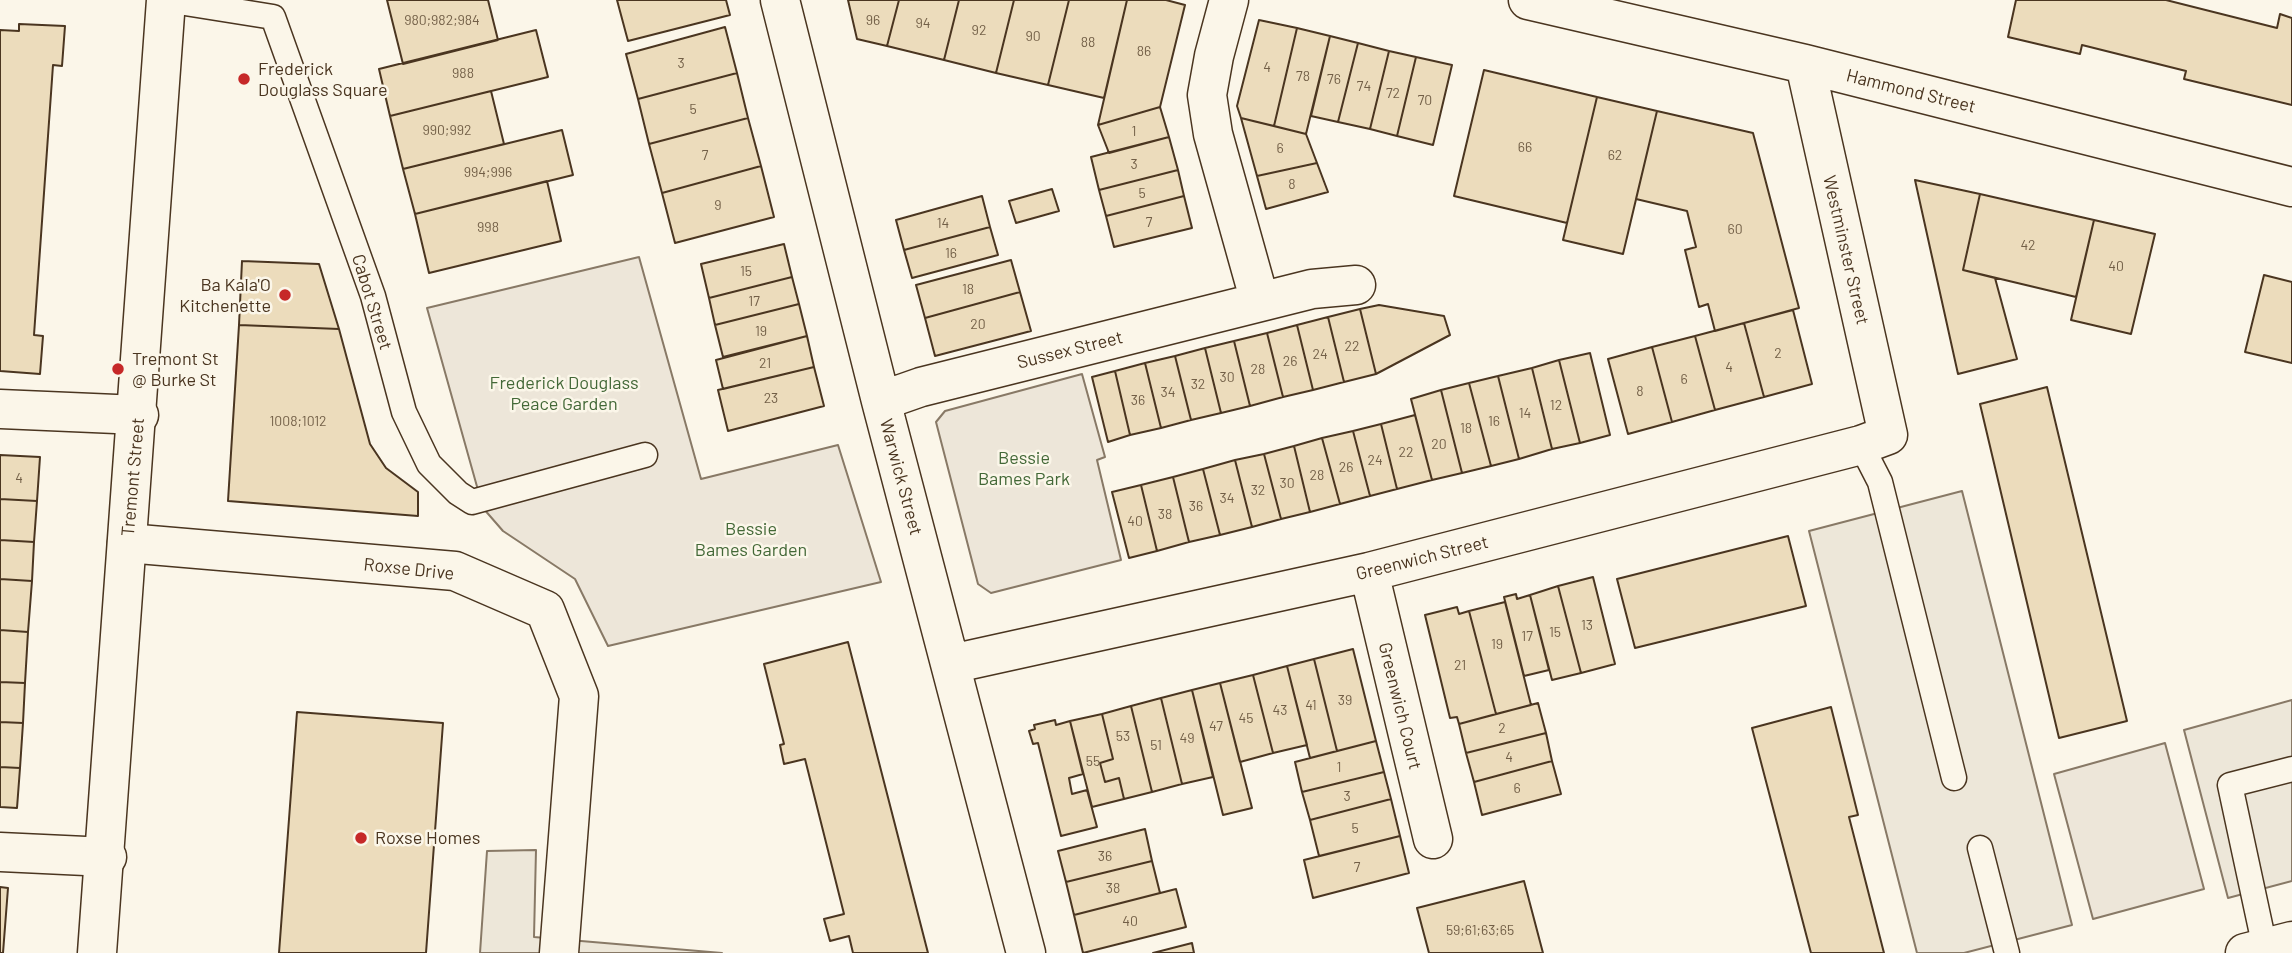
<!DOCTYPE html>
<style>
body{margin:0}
canvas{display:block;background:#fbf6e9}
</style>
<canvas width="2292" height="953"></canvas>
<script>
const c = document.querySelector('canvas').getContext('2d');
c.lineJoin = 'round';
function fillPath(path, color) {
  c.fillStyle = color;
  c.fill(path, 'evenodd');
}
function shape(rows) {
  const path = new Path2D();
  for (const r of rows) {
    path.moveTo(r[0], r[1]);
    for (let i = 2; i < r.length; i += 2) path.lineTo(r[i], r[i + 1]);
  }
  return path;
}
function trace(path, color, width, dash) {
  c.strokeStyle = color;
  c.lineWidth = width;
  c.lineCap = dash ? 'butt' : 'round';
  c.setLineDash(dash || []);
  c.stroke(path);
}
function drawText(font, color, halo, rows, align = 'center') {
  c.font = font + ' Barlow,sans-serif';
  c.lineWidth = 5;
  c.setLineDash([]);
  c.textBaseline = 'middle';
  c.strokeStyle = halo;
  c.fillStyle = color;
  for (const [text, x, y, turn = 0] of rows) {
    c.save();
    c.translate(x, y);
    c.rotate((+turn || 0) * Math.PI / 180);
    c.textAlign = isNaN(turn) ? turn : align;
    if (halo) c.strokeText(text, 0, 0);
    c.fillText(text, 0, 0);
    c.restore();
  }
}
const green = shape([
 [639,257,701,479,838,445,881,582,608,646,575,579,503,531,483,508,427,308,639,257],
 [1082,374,1105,457,1097,460,1121,560,991,593,978,584,936,422,945,411,1082,374],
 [2165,743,2204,889,2093,919,2054,774,2165,743]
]);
fillPath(green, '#ede6d9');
trace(green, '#887966', 2);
const parking = shape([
 [1962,491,2072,925,1964,953,1917,953,1809,531,1962,491],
 [2292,700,2292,881,2228,898,2184,730,2292,700],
 [536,850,534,937,722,953,480,953,487,851,536,850]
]);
fillPath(parking, '#ede7d9');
trace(parking, '#887966', 2);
const building = shape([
 [387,0,488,0,498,40,403,64,387,0],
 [617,0,726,0,730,15,628,41,617,0],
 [848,0,899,0,887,46,857,39,848,0],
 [899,0,959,0,944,60,887,46,899,0],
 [959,0,1014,0,996,73,944,60,959,0],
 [1014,0,1069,0,1048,85,996,73,1014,0],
 [1069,0,1127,0,1104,98,1048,85,1069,0],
 [1127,0,1166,0,1185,5,1160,107,1098,125,1127,0],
 [2016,0,2166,0,2277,28,2280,14,2292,18,2292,105,2184,79,2186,71,2082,45,2080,54,2008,37,2016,0],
 [1259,20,1297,28,1274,126,1241,118,1237,106,1259,20],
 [19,24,65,26,62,66,53,65,34,335,43,336,40,374,0,371,0,30,19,31,19,24],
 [725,27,737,73,638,99,626,54,725,27],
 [1297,28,1330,36,1306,134,1274,126,1297,28],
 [536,30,548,77,390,116,379,69,536,30],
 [1330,36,1358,43,1338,122,1311,116,1330,36],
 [1358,43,1389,51,1370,129,1338,122,1358,43],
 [1389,51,1416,57,1397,136,1370,129,1389,51],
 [1416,57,1452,65,1433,145,1397,136,1416,57],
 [1484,70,1597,97,1567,223,1454,196,1484,70],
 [737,73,748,118,649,144,638,99,737,73],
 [491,91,504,144,403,169,390,116,491,91],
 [1597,97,1657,111,1623,254,1563,240,1597,97],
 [1160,107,1169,137,1109,153,1098,125,1160,107],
 [1657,111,1753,133,1799,308,1715,331,1708,304,1699,307,1685,250,1696,247,1687,211,1636,199,1657,111],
 [748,118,761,166,662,193,649,144,748,118],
 [1241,118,1306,134,1317,163,1257,176,1241,118],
 [562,130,573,175,415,214,403,169,562,130],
 [1169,137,1178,170,1099,190,1091,157,1169,137],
 [1317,163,1328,192,1266,209,1257,176,1317,163],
 [761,166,774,217,675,243,662,193,761,166],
 [1178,170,1184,196,1106,216,1099,190,1178,170],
 [1915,180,1980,194,1963,270,1995,278,2017,359,1958,374,1915,180],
 [547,181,561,241,429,273,415,214,547,181],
 [1052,189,1059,211,1016,223,1009,201,1052,189],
 [1980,194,2094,220,2076,297,1963,270,1980,194],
 [982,196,990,227,904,250,896,220,982,196],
 [1184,196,1192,228,1114,247,1106,216,1184,196],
 [2094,220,2155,234,2131,334,2071,320,2094,220],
 [990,227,998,255,912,278,904,250,990,227],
 [784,244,792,277,709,298,701,264,784,244],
 [1011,260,1020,292,925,318,916,285,1011,260],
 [242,261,319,264,339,329,239,325,242,261],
 [2264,275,2292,282,2292,363,2245,352,2264,275],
 [792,277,799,304,715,325,709,298,792,277],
 [1020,292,1031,331,935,356,925,318,1020,292],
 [799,304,807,336,723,357,715,325,799,304],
 [1379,305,1444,316,1450,335,1376,374,1360,309,1379,305],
 [1360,309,1376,374,1344,382,1328,317,1360,309],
 [1793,310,1812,384,1764,397,1744,323,1793,310],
 [1328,317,1344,382,1313,390,1297,325,1328,317],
 [1744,323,1764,397,1715,410,1695,336,1744,323],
 [239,325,339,329,370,444,386,468,418,492,418,516,228,501,239,325],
 [1297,325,1313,390,1283,397,1267,333,1297,325],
 [1267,333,1283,397,1250,406,1234,341,1267,333],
 [807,336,814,367,723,389,716,360,807,336],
 [1695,336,1715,410,1672,422,1652,347,1695,336],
 [1234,341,1250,406,1221,413,1205,348,1234,341],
 [1652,347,1672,422,1628,434,1608,359,1652,347],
 [1205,348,1221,413,1191,420,1175,356,1205,348],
 [1590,353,1610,435,1580,443,1559,360,1590,353],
 [1175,356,1191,420,1161,428,1145,363,1175,356],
 [1559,360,1580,443,1552,449,1532,368,1559,360],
 [1145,363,1161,428,1130,435,1115,371,1145,363],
 [814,367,824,406,728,431,718,390,814,367],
 [1532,368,1552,449,1519,459,1498,376,1532,368],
 [1115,371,1130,435,1108,442,1092,377,1115,371],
 [1498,376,1519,459,1491,466,1469,383,1498,376],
 [1469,383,1491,466,1462,473,1441,390,1469,383],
 [2047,387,2127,721,2059,738,1980,404,2047,387],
 [1441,390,1462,473,1432,480,1411,399,1441,390],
 [1415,415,1432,480,1397,489,1381,424,1415,415],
 [1381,424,1397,489,1370,496,1353,431,1381,424],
 [1353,431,1370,496,1340,504,1322,438,1353,431],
 [1322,438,1340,504,1310,512,1294,446,1322,438],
 [1294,446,1310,512,1281,519,1264,454,1294,446],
 [1264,454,1281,519,1252,527,1235,460,1264,454],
 [0,455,40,457,37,501,0,499,0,455],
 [1235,460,1252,527,1220,535,1203,469,1235,460],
 [1203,469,1220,535,1189,542,1173,477,1203,469],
 [1173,477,1189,542,1157,551,1141,485,1173,477],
 [1141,485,1157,551,1129,558,1112,492,1141,485],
 [0,499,37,501,34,542,0,540,0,499],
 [1788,536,1806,606,1635,648,1617,579,1788,536],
 [0,540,34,542,32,581,0,579,0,540],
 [1593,577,1615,664,1581,673,1558,586,1593,577],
 [0,579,32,581,28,632,0,630,0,579],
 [1558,586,1581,673,1552,680,1530,595,1558,586],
 [1516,594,1517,599,1530,595,1549,670,1524,676,1504,597,1516,594],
 [1505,602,1531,705,1496,714,1469,611,1505,602],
 [1457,607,1459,614,1469,611,1496,714,1459,724,1457,717,1450,718,1425,615,1457,607],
 [0,630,28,632,25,683,0,682,0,630],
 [848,642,928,953,853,953,849,936,830,941,824,919,844,914,805,759,784,764,780,745,784,744,764,664,848,642],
 [1353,649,1376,741,1337,751,1314,659,1353,649],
 [1314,659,1337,751,1310,758,1287,666,1314,659],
 [1287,666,1307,745,1273,753,1253,675,1287,666],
 [1253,675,1273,753,1240,762,1220,683,1253,675],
 [0,682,25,683,23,723,0,722,0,682],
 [1220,683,1252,808,1223,815,1192,690,1220,683],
 [1192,690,1213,777,1182,784,1161,698,1192,690],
 [1161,698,1182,784,1152,792,1131,706,1161,698],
 [1538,703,1546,733,1466,753,1459,724,1538,703],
 [1131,706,1152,792,1124,799,1119,778,1105,782,1100,763,1113,759,1102,714,1131,706],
 [1831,707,1858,815,1849,817,1884,953,1811,953,1752,728,1831,707],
 [297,712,443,723,426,953,279,953,297,712],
 [1102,714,1113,759,1100,763,1105,782,1119,778,1124,799,1092,807,1070,721,1102,714],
 [1055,720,1056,725,1070,721,1083,774,1069,778,1072,794,1087,790,1097,827,1061,836,1038,743,1033,744,1029,731,1035,729,1034,725,1055,720],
 [0,722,23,723,20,768,0,767,0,722],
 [1546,733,1552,761,1474,782,1466,753,1546,733],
 [1376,741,1384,772,1302,792,1295,762,1376,741],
 [1552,761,1561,794,1482,815,1474,782,1552,761],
 [0,767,20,768,17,808,0,807,0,767],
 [1384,772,1391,799,1310,820,1302,792,1384,772],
 [1391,799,1400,836,1319,856,1310,820,1391,799],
 [1145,829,1152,861,1066,882,1058,851,1145,829],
 [1400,836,1409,873,1313,898,1304,860,1400,836],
 [1152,861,1160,893,1074,915,1066,882,1152,861],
 [1524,881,1543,953,1429,953,1417,908,1524,881],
 [0,887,8,888,3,953,0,953,0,887],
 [1176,889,1186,927,1083,953,1074,915,1176,889],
 [1192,943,1194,953,1153,953,1192,943]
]);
fillPath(building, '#ecdcbc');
trace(building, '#4a3520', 2);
const service = shape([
 [166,0,273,17,373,296,404,412,429,464,458,493,472,502,645,455],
 [1861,445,1880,482,1954,778],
 [1980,848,2007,953],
 [2265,948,2230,785,2292,769]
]);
const minor = shape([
 [780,0,881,401,1026,953],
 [1229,0,1214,56,1207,95,1213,134,1260,302],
 [1528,0,1805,64,2292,187],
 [881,401,921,387,1312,289,1356,285],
 [0,409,139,415],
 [127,543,455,571,545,610,579,696,559,953],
 [1369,572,1433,839],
 [951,664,1369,572,1861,445,1888,435,1805,64],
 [0,852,107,857],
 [2245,953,2292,941]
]);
const primary = shape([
 [97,953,166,0]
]);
trace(service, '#4a3520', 27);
trace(minor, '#4a3520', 41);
trace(primary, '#4a3520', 41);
trace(service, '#fbf6e9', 24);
trace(minor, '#fbf6e9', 38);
trace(primary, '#fbf6e9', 38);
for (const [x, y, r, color] of [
 [244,79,7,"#c62828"],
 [285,295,7,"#c62828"],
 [118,369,7,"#c62828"],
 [361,838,7,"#c62828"]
]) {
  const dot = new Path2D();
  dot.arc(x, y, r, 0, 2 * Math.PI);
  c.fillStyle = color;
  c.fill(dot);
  trace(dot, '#fbf6e9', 2.5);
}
drawText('14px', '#725f47', null, [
 ["980;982;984",442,20],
 ["96",873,20],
 ["94",923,23],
 ["92",979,30],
 ["90",1033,36],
 ["88",1088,42],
 ["86",1144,51],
 ["3",681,63],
 ["4",1267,67],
 ["988",463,73],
 ["78",1303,76],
 ["76",1334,79],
 ["74",1364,86],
 ["72",1393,93],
 ["70",1425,100],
 ["5",693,109],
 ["990;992",447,130],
 ["1",1134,131],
 ["66",1525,147],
 ["6",1280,148],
 ["7",705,155],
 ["62",1615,155],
 ["3",1134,164],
 ["994;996",488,172],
 ["8",1292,184],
 ["5",1142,193],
 ["9",718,205],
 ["7",1149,222],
 ["14",943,223],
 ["998",488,227],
 ["60",1735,229],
 ["42",2028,245],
 ["16",951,253],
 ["40",2116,266],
 ["15",746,271],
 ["18",968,289],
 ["17",754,301],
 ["20",978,324],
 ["19",761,331],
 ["22",1352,346],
 ["2",1778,353],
 ["24",1320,354],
 ["26",1290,361],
 ["21",765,363],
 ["4",1729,367],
 ["28",1258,369],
 ["30",1227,377],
 ["6",1684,379],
 ["32",1198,384],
 ["8",1640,391],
 ["34",1168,392],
 ["23",771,398],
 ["36",1138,400],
 ["12",1556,405],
 ["14",1525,413],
 ["1008;1012",298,421],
 ["16",1494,421],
 ["18",1466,428],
 ["20",1439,444],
 ["22",1406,452],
 ["24",1375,460],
 ["26",1346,467],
 ["28",1317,475],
 ["4",19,478],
 ["30",1287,483],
 ["32",1258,490],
 ["34",1227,498],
 ["36",1196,506],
 ["38",1165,514],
 ["40",1135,521],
 ["13",1587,625],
 ["15",1555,632],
 ["17",1527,636],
 ["19",1497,644],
 ["21",1460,665],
 ["39",1345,700],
 ["41",1311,705],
 ["43",1280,710],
 ["45",1246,718],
 ["47",1216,726],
 ["2",1502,728],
 ["53",1123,736],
 ["49",1187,738],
 ["51",1156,745],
 ["4",1509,757],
 ["55",1093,761],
 ["1",1339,767],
 ["6",1517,788],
 ["3",1347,796],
 ["5",1355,828],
 ["36",1105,856],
 ["7",1357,867],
 ["38",1113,888],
 ["40",1130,921],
 ["59;61;63;65",1480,930]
]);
drawText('18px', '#4a3520', '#fbf6e9', [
 ["Frederick",258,69],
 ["Douglass Square",258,90],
 ["Ba Kala'O",271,285,"right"],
 ["Kitchenette",271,306,"right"],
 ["Tremont St",132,359],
 ["@ Burke St",132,380],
 ["Roxse Homes",375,838]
], 'left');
drawText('18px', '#4a3520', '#fbf6e9', [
 ["Hammond Street",1911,91,14],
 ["Westminster Street",1846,250,77],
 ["Cabot Street",372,302,73],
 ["Sussex Street",1070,350,-14],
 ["Tremont Street",133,477,-85],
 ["Warwick Street",901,477,75],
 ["Greenwich Street",1422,558,-14],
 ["Roxse Drive",409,569,6],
 ["Greenwich Court",1400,706,76]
]);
drawText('18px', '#436837', '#fbf6e9', [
 ["Frederick Douglass",564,383],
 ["Peace Garden",564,404],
 ["Bessie",1024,458],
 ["Bames Park",1024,479],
 ["Bessie",751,529],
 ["Bames Garden",751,550]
]);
</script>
